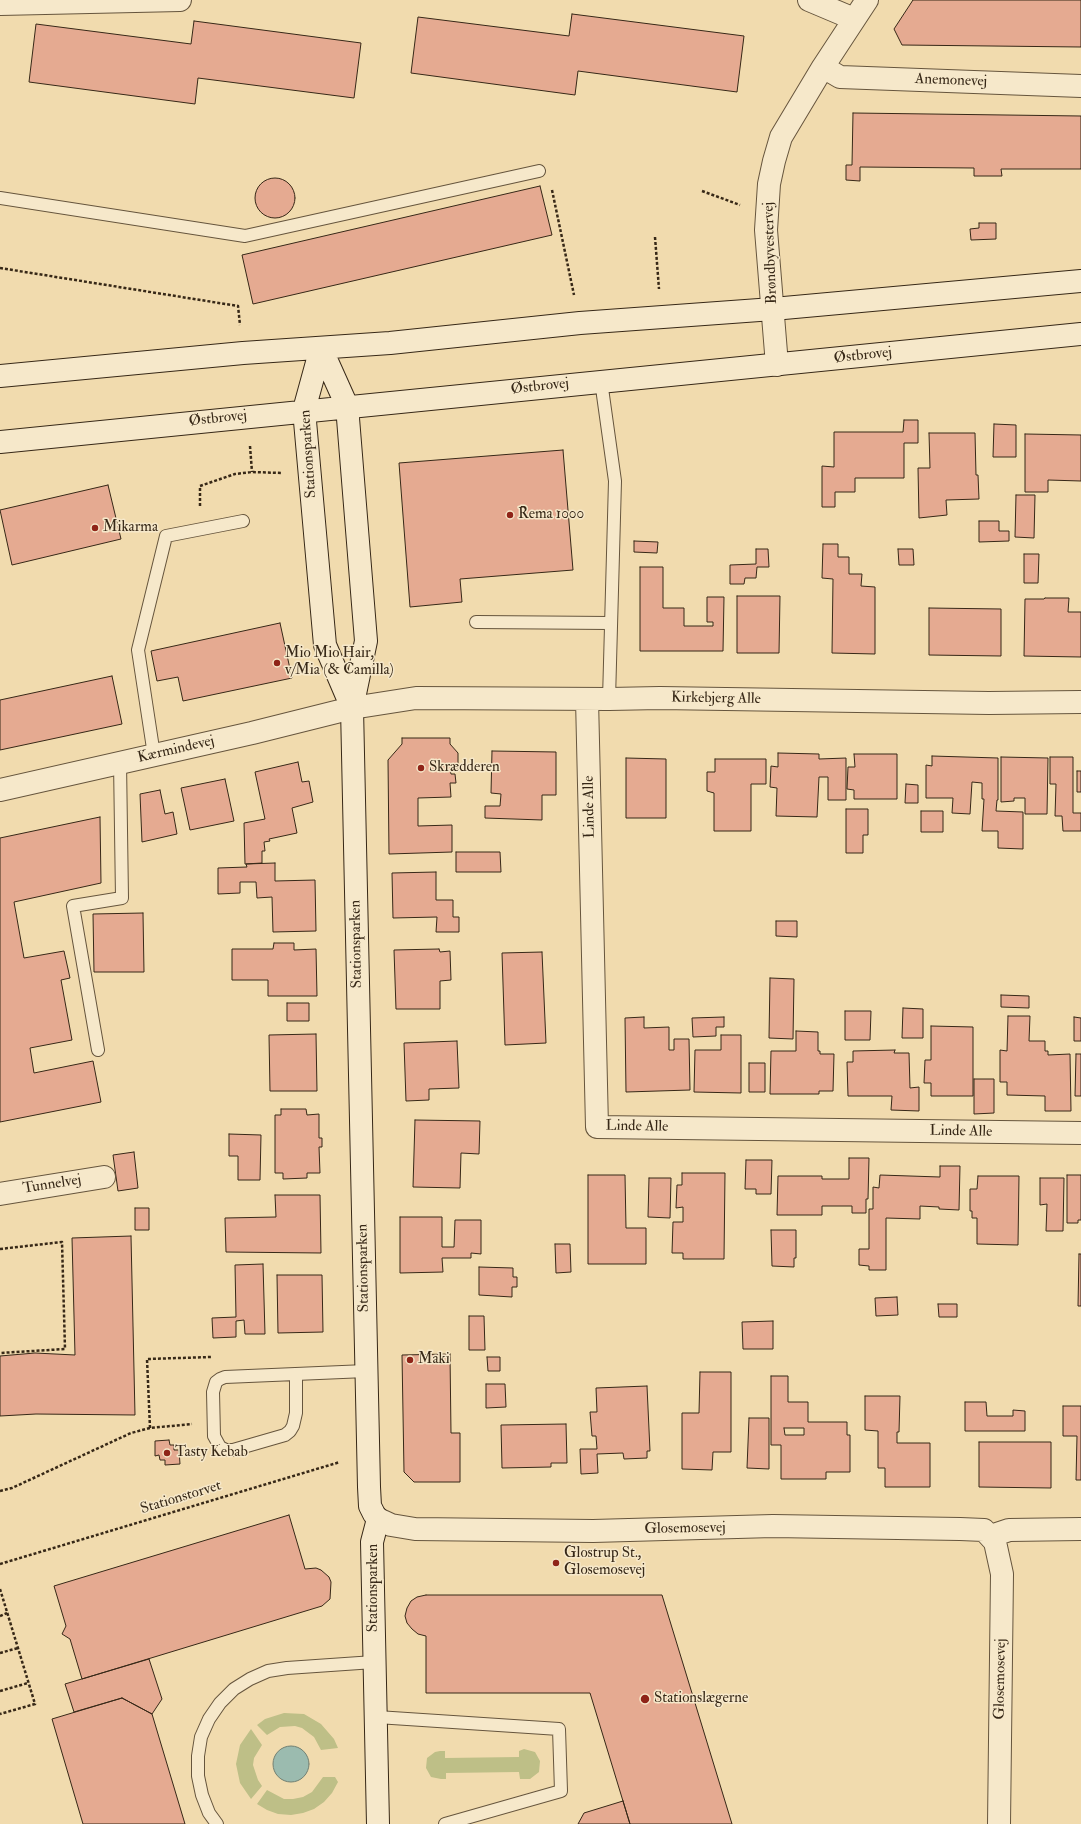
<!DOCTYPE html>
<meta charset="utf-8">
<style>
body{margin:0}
canvas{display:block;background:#f1dbae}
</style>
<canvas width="1081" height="1824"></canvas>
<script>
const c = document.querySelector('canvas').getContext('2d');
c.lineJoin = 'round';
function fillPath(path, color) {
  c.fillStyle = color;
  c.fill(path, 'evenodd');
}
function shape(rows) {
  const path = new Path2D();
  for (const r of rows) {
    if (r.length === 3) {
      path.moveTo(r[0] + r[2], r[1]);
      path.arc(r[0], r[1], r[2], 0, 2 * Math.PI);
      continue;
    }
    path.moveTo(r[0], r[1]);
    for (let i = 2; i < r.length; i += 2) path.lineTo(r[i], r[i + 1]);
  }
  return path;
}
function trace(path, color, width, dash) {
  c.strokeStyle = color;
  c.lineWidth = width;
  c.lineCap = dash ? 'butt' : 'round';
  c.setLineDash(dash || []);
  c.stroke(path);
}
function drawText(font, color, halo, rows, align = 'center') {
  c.font = font + ' "IM FELL Double Pica",serif';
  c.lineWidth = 3;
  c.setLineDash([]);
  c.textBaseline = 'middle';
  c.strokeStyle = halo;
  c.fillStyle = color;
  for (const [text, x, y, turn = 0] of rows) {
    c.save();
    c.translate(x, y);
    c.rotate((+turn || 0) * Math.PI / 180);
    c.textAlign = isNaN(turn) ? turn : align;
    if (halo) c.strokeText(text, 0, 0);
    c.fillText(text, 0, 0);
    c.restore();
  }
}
fillPath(shape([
 [284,1713,304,1714,321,1724,334,1739,338,1748,321,1750,314,1737,302,1728,295,1726,280,1727,267,1735,257,1725,265,1719],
 [251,1729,262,1745,254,1758,253,1765,258,1780,262,1786,251,1799,240,1783,236,1764,240,1745],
 [524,1749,535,1752,540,1761,539,1772,530,1779,520,1779,519,1772,446,1773,446,1779,441,1779,431,1777,426,1768,427,1758,435,1752,440,1751,445,1751,445,1758,519,1757,519,1751],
 [323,1777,335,1777,338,1782,332,1793,324,1802,314,1809,303,1813,291,1815,278,1814,267,1810,257,1804,267,1790,284,1799,293,1799,303,1797,312,1792]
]), '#bebf87');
const water = shape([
 [291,1764,18]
]);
fillPath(water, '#9bbbaf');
trace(water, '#738072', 1);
const building = shape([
 [913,0,1081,0,1081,47,902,45,894,29,913,0],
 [572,14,744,36,737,92,578,71,575,95,411,73,418,17,569,36,572,14],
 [194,21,361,43,354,98,198,78,195,104,29,82,36,24,191,44,194,21],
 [853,113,1081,116,1081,169,1001,169,1002,176,974,176,974,168,860,167,860,181,846,180,846,165,852,165,853,113],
 [275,198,20],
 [540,186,552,235,253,304,242,255,540,186],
 [979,223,996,223,996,239,971,240,970,229,979,228,979,223],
 [904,420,918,420,918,443,904,443,904,478,855,478,855,492,835,492,835,507,822,507,822,466,834,467,834,432,903,432,904,420],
 [994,424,1016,425,1016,457,993,457,994,424],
 [929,433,975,433,976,475,978,475,979,499,946,500,947,515,919,518,918,468,930,468,929,433],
 [1025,434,1081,435,1081,481,1048,480,1048,492,1025,492,1025,434],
 [563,450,573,570,460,579,462,602,410,607,399,463,563,450],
 [108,485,121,539,12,565,0,510,108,485],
 [1016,495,1035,495,1034,538,1015,537,1016,495],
 [979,521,999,521,999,531,1009,531,1009,541,979,542,979,521],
 [634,541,658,542,657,553,634,552,634,541],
 [823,544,838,544,838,557,849,557,849,574,862,574,861,586,875,587,875,654,832,653,833,579,822,578,823,544],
 [756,549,768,549,769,567,757,567,756,578,745,578,744,584,730,584,730,565,756,564,756,549],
 [898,549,913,549,914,565,899,565,898,549],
 [1024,554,1039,554,1038,583,1024,583,1024,554],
 [640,567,663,567,663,608,684,608,684,626,713,626,713,622,707,622,707,597,724,597,723,651,640,651,640,567],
 [737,596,780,596,779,653,737,653,737,596],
 [1045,598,1069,598,1068,612,1081,612,1081,657,1024,656,1025,599,1044,599,1045,598],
 [929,608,1001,609,1001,656,929,655,929,608],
 [280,623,292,678,183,701,178,677,157,681,151,651,280,623],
 [112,676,122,724,0,750,0,700,112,676],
 [402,738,450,738,450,744,458,753,458,769,450,769,451,774,455,774,456,783,450,783,451,797,418,798,418,826,452,825,452,852,389,854,388,760,402,744,402,738],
 [492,751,556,752,556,795,542,795,542,820,485,818,485,806,500,806,501,794,491,793,492,751],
 [778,753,819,754,819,759,846,758,846,800,828,800,828,777,819,777,817,817,776,816,777,788,770,787,771,766,778,767,778,753],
 [854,754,897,754,897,799,854,799,854,790,847,789,848,767,855,767,854,754],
 [932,756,998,758,998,800,997,800,996,811,1023,812,1023,849,998,848,998,831,982,831,984,799,982,799,982,783,972,782,970,814,952,813,953,798,926,798,926,765,932,766,932,756],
 [1001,757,1048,758,1047,814,1025,814,1025,798,1014,798,1014,801,1001,802,1001,757],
 [1050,757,1073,757,1073,813,1081,813,1081,831,1063,831,1062,816,1055,816,1056,784,1050,784,1050,757],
 [626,758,666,759,666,818,626,818,626,758],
 [715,759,766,759,766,784,751,784,751,831,714,831,714,793,707,791,707,772,715,772,715,759],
 [298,762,302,782,309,781,313,802,292,808,297,833,269,839,270,841,264,842,265,851,262,851,262,863,245,864,244,823,265,819,255,772,298,762],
 [1077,771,1081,771,1081,792,1077,792,1077,771],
 [225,779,234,821,190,830,181,788,225,779],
 [906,784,918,785,918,803,905,803,906,784],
 [160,790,165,814,173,812,177,834,142,842,140,794,160,790],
 [846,809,868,809,868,835,863,835,863,853,846,853,846,809],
 [921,811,943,811,943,832,921,832,921,811],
 [100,817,101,883,14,902,24,958,64,951,70,978,61,980,72,1040,30,1048,34,1073,93,1061,101,1102,0,1122,0,838,100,817],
 [456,852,500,852,501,872,456,872,456,852],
 [275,863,275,881,315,880,316,931,273,932,272,897,257,898,256,882,240,882,240,893,218,894,218,868,247,867,246,864,275,863],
 [436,872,436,900,453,900,453,917,459,917,459,932,436,932,437,917,393,918,392,873,436,872],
 [143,913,144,972,94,972,93,914,143,913],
 [776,921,797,921,797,937,776,936,776,921],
 [274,943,294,943,294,950,316,949,317,996,268,996,268,980,232,980,232,949,273,949,274,943],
 [439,949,440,952,450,951,451,980,440,981,440,1009,396,1009,394,950,439,949],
 [542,952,546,1043,505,1045,502,953,542,952],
 [770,978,794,979,793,1039,769,1038,770,978],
 [1001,995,1029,996,1029,1008,1001,1007,1001,995],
 [287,1003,309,1003,309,1021,287,1021,287,1003],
 [903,1008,923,1009,923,1038,902,1038,903,1008],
 [845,1011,871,1011,870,1040,845,1040,845,1011],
 [1008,1016,1030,1016,1029,1041,1045,1041,1045,1051,1048,1051,1048,1055,1070,1054,1071,1111,1045,1111,1045,1096,1007,1095,1007,1082,1000,1082,1000,1050,1007,1051,1008,1016],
 [644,1017,644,1028,669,1027,669,1050,674,1050,674,1039,689,1039,690,1090,626,1092,625,1018,644,1017],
 [724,1017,724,1027,716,1027,716,1036,693,1037,692,1018,724,1017],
 [1074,1017,1081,1018,1081,1041,1074,1041,1074,1017],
 [931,1026,973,1027,973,1096,931,1096,931,1083,924,1083,925,1060,931,1060,931,1026],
 [796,1031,818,1032,818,1051,820,1051,820,1054,834,1054,833,1091,819,1091,819,1094,770,1094,771,1051,796,1051,796,1031],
 [316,1034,317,1091,270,1091,269,1035,316,1034],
 [721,1035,741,1035,741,1093,694,1092,695,1050,721,1050,721,1035],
 [457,1041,459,1088,429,1089,429,1100,406,1101,404,1043,457,1041],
 [895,1050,894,1053,909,1053,910,1088,919,1087,919,1111,891,1110,892,1096,848,1096,847,1062,853,1062,853,1051,895,1050],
 [1076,1054,1081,1054,1081,1096,1075,1096,1076,1054],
 [749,1063,765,1063,765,1092,749,1092,749,1063],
 [974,1079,994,1079,994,1113,974,1114,974,1079],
 [281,1109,306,1109,307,1115,319,1114,319,1138,322,1138,322,1147,319,1147,320,1173,307,1173,307,1178,283,1179,283,1173,275,1173,275,1115,281,1115,281,1109],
 [415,1120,480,1121,479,1154,461,1153,460,1188,413,1187,415,1120],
 [229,1134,261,1135,260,1180,238,1180,238,1156,229,1156,229,1134],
 [134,1152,138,1188,118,1191,113,1155,134,1152],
 [849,1158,869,1158,868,1199,866,1199,866,1213,852,1213,852,1206,822,1206,822,1215,777,1215,778,1176,822,1176,822,1179,849,1179,849,1158],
 [746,1160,772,1160,771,1194,756,1194,756,1189,745,1189,746,1160],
 [940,1166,960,1166,959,1210,939,1209,939,1207,920,1206,920,1219,886,1218,886,1270,869,1270,869,1266,859,1265,859,1249,869,1249,869,1209,873,1209,873,1187,879,1188,880,1175,940,1177,940,1166],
 [682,1173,725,1173,724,1259,683,1259,683,1253,672,1253,673,1222,683,1222,683,1207,676,1208,677,1185,682,1185,682,1173],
 [588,1175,625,1175,626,1228,646,1228,646,1264,588,1264,588,1175],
 [1067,1175,1081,1175,1081,1220,1078,1220,1078,1223,1067,1223,1067,1175],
 [978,1176,1019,1176,1018,1245,977,1244,977,1218,972,1218,972,1211,970,1211,970,1189,977,1189,978,1176],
 [649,1178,671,1178,670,1218,648,1217,649,1178],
 [1040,1178,1064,1178,1063,1231,1046,1231,1047,1204,1040,1205,1040,1178],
 [275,1195,320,1195,321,1253,226,1252,225,1218,276,1217,275,1195],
 [135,1208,149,1208,149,1230,135,1230,135,1208],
 [400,1217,442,1217,442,1247,454,1247,455,1220,481,1220,481,1254,471,1253,471,1258,442,1258,443,1272,400,1273,400,1217],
 [771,1230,796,1230,796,1258,794,1258,794,1267,772,1266,771,1230],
 [131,1236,135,1415,36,1414,0,1416,0,1356,35,1353,75,1355,72,1238,131,1236],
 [555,1244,570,1244,571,1272,556,1273,555,1244],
 [1079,1254,1081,1254,1081,1306,1078,1306,1079,1254],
 [263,1264,265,1334,245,1334,244,1320,236,1321,236,1337,213,1338,212,1318,236,1317,235,1265,263,1264],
 [479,1267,513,1268,513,1277,517,1277,517,1287,512,1287,512,1297,479,1295,479,1267],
 [277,1275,322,1275,323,1332,278,1333,277,1275],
 [897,1297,898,1315,876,1316,875,1298,897,1297],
 [938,1304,957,1304,957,1317,939,1317,938,1304],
 [469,1316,484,1316,485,1350,469,1350,469,1316],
 [773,1321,773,1349,743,1349,742,1322,773,1321],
 [450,1354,451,1433,460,1433,460,1482,414,1482,404,1472,402,1355,450,1354],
 [487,1357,500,1357,500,1371,488,1371,487,1357],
 [700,1372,731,1372,731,1452,713,1452,712,1470,682,1469,682,1413,699,1413,700,1372],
 [771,1376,788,1376,788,1402,808,1402,808,1422,847,1422,847,1435,850,1435,850,1472,826,1472,826,1479,781,1479,781,1445,771,1445,771,1376],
 [784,1428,804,1428,804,1435,785,1435,784,1428],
 [486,1384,505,1384,506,1407,486,1408,486,1384],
 [647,1386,650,1451,647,1451,647,1458,624,1459,623,1453,597,1454,598,1473,581,1474,580,1449,597,1449,596,1436,592,1436,590,1412,597,1412,596,1388,647,1386],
 [865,1396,900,1396,899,1432,897,1432,897,1443,930,1443,930,1487,885,1487,885,1468,878,1468,878,1431,865,1430,865,1396],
 [965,1402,986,1402,987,1416,1013,1416,1013,1410,1025,1411,1025,1431,965,1431,965,1402],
 [1063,1406,1081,1406,1081,1480,1076,1480,1077,1436,1063,1436,1063,1406],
 [749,1418,769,1418,769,1469,747,1468,749,1418],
 [566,1424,567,1463,551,1463,551,1467,502,1468,501,1425,566,1424],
 [169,1440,170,1445,174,1445,174,1450,179,1450,180,1464,165,1465,165,1460,160,1460,159,1455,155,1456,155,1441,169,1440],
 [979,1442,1051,1442,1051,1488,979,1487,979,1442],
 [289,1515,305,1569,316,1568,321,1570,329,1577,331,1582,330,1599,322,1606,82,1679,70,1639,62,1634,66,1626,54,1586,289,1515],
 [426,1595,662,1595,732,1824,630,1824,590,1693,426,1693,426,1636,418,1634,412,1629,407,1623,405,1616,407,1608,411,1601,417,1597,426,1595],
 [149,1659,162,1699,152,1714,122,1698,74,1712,65,1684,149,1659],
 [122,1698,152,1714,185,1824,83,1824,52,1719,122,1698],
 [623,1801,630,1824,578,1824,584,1813,623,1801]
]);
fillPath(building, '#e5aa91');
trace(building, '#372817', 1);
const lane = shape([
 [0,198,245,236,539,171],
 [601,381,615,481,609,699],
 [476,622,610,623],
 [154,755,138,650,166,536,243,521],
 [98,1050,73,906,122,898,120,762],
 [296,1375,296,1413,293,1426,290,1431,285,1435,233,1450,226,1450,220,1447,214,1436,213,1392,216,1382,220,1379,225,1377,366,1371],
 [377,1717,559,1729,561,1791,445,1824],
 [217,1824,209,1813,202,1795,198,1776,198,1756,201,1737,209,1719,220,1703,234,1689,250,1679,268,1671,287,1668,374,1662]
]);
const street = shape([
 [809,0,854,19],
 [0,4,180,0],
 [823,67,840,77,1081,86],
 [777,365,766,230,769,184,774,161,781,137,823,67,867,0],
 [587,699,597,1127,1081,1133],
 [0,790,252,733,352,708,416,698,609,699,660,698,989,703,1081,702],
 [0,1194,104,1177],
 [378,1519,391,1525,415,1529,593,1531,773,1526,960,1529,984,1530,995,1542,1002,1574,999,1824],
 [991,1536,1009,1530,1081,1529]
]);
const secondary = shape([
 [321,348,347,406,366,641,352,708,369,1487,370,1506,374,1514,378,1519,372,1542,378,1824],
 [321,348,304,410,325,645,352,708],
 [0,376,243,353,390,343,580,323,773,309,1081,281],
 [0,442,1081,334]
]);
trace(lane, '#66553d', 14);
trace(street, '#66553d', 24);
trace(secondary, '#372817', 24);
trace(shape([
 [552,190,574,295],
 [702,191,740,205],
 [655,237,659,289],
 [0,268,238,306,240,325],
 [250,446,252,472],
 [200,506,200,486,235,474,252,472,282,473],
 [0,1249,62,1242,65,1349,0,1353],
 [150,1428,147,1359,211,1357],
 [0,1491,12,1488,131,1433,150,1428,192,1424],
 [0,1564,340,1462],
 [0,1589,35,1704,0,1714],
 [0,1616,7,1613],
 [0,1653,18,1648],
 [0,1691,28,1683]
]), '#372817', 2.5, [3, 2]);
trace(lane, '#f6e8ca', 12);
trace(street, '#f6e8ca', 22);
trace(secondary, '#f6e8ca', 22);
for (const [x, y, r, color] of [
 [510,515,4,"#8f2418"],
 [95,528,4,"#8f2418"],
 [277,663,4,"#8f2418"],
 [421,768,4,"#8f2418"],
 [410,1360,4,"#8f2418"],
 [167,1453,4,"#8f2418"],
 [556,1563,4,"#8f2418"],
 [645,1699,5,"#8f2418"]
]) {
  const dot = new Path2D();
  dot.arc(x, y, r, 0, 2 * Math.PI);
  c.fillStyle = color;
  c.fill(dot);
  trace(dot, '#f6e8ca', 1.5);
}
drawText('15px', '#372817', '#f6e8ca', [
 ["Anemonevej",951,81,2],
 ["Brøndbyvestervej",771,253,-92],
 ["Østbrovej",863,356,-6],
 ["Østbrovej",540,387,-6],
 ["Østbrovej",218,419,-6],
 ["Stationsparken",309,454,-94],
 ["Kirkebjerg Alle",716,699,1],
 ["Kærmindevej",176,750,-13],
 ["Linde Alle",590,807,-91],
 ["Stationsparken",357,944,-91],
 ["Linde Alle",637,1127,1],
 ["Linde Alle",961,1132,1],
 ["Tunnelvej",52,1185,-9],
 ["Stationsparken",364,1268,-91],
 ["Stationstorvet",181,1498,-17],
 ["Glosemosevej",685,1529,-1],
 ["Stationsparken",374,1588,-90],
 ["Glosemosevej",1001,1679,-89]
]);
drawText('15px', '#372817', '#f6e8ca', [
 ["Rema 1000",518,515],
 ["Mikarma",103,528],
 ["Mio Mio Hair,",285,654],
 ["v/Mia (& Camilla)",285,671],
 ["Skrædderen",429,768],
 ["Maki",418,1360],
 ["Tasty Kebab",175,1453],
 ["Glostrup St.,",564,1554],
 ["Glosemosevej",564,1571],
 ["Stationslægerne",654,1699]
], 'left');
</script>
